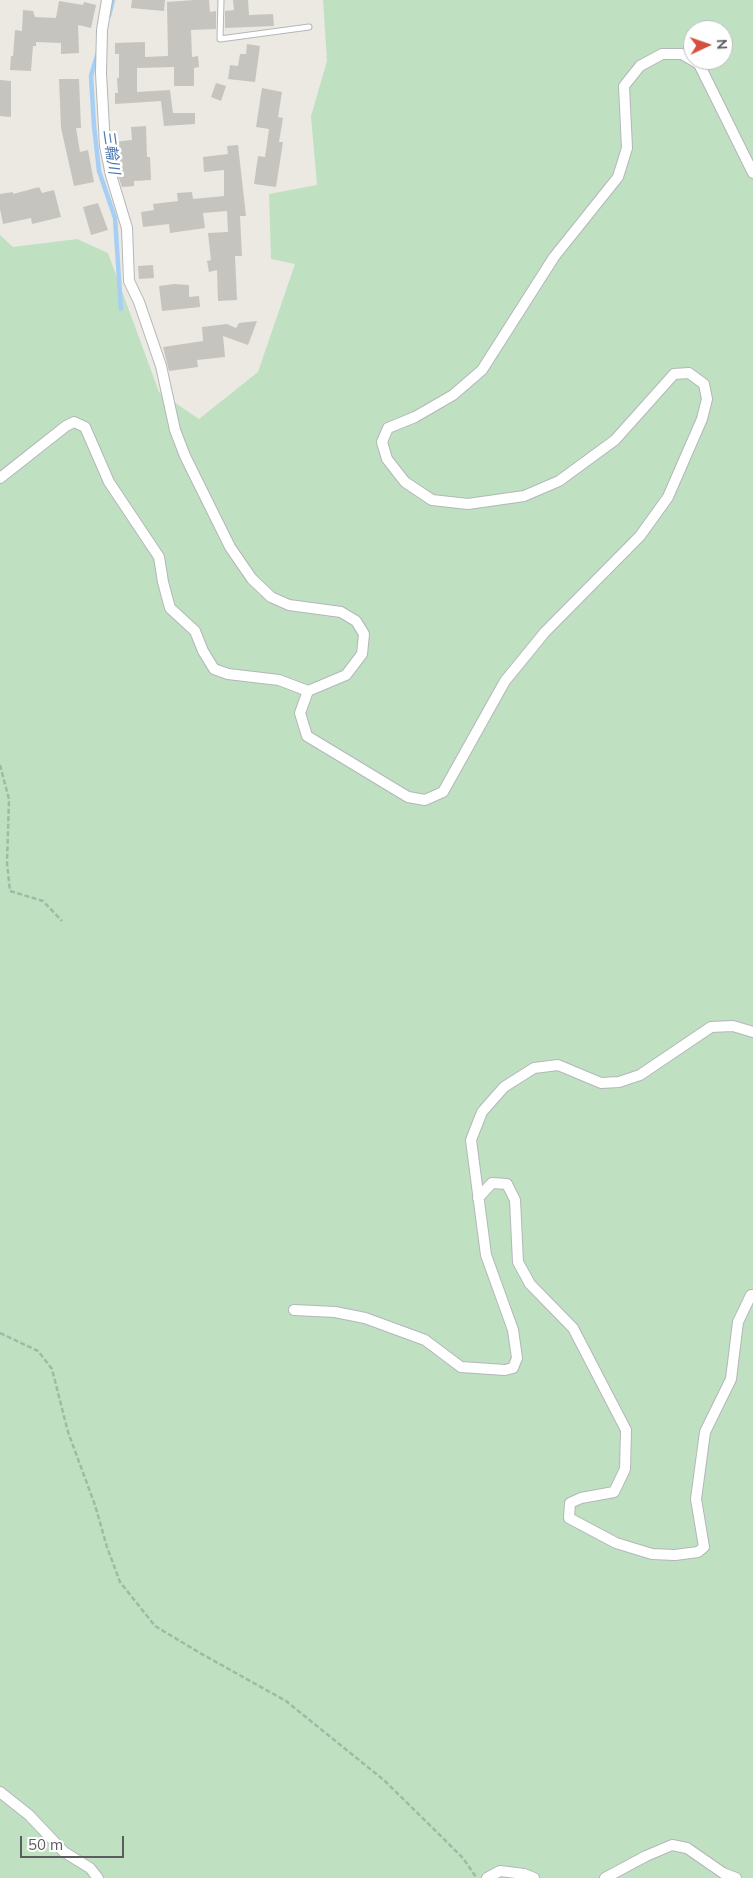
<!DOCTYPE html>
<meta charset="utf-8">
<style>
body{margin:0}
#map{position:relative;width:753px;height:1878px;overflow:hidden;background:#ebe9e1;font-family:Mulish,sans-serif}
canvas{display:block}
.north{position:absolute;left:683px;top:20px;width:50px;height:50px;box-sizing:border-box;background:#fff;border:1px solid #bdbebf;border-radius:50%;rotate:87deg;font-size:14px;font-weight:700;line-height:20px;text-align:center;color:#5a5c60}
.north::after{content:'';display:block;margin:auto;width:18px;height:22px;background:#d5503d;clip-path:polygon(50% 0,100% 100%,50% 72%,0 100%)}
.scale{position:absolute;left:20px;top:1836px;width:104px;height:22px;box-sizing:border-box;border:2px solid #5a5c60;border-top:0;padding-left:6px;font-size:15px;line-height:18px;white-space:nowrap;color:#5a5c60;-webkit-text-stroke:4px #fff;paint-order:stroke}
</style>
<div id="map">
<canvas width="753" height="1878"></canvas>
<div class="north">N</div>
<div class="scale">50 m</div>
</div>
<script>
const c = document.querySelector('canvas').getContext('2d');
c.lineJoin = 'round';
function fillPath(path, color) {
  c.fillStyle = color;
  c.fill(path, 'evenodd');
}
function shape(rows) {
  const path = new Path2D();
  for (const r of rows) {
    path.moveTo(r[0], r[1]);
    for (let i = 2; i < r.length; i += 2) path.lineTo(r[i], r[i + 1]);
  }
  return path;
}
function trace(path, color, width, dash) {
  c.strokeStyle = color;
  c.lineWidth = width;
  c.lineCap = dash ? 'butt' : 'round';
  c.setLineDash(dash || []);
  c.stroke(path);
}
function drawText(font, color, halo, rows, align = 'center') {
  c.font = font + ' Mulish,"Noto Sans JP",sans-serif';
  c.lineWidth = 5;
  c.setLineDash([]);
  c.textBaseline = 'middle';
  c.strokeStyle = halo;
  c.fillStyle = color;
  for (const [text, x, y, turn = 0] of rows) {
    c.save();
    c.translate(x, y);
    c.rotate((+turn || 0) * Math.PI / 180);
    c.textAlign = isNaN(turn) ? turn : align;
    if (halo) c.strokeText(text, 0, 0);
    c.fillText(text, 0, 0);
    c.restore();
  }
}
fillPath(shape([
 [323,0,753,0,753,1878,0,1878,0,235,13,247,77,239,108,253,159,392,199,419,258,372,295,264,271,259,269,194,317,185,311,116,327,61],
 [693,30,723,30,723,60,693,60]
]), '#c0e0c2');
trace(shape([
 [109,16,113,0],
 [98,52,91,76,94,126,99,171,115,218,121,309]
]), '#a7cff5', 4.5);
fillPath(shape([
 [132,0,165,0,164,11,131,8],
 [195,0,209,0,210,12,216,11,216,29,191,30,192,57,198,56,199,67,194,68,194,86,174,86,174,67,137,68,137,92,170,90,173,113,195,113,195,124,164,126,161,101,115,104,115,93,118,93,117,78,119,78,119,54,115,54,115,43,145,42,145,57,168,56,167,2],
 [233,0,248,0,249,15,273,14,274,26,225,28,225,11,234,10],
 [59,1,83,5,84,2,96,5,91,28,78,25,79,53,61,54,61,43,36,42,36,46,33,46,31,71,10,70,11,56,13,56,15,30,22,31,23,10,33,11,35,17,56,18],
 [247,44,260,46,255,82,228,79,230,65,238,66,240,54,246,54],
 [59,79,79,79,81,128,76,128,80,152,88,150,94,182,74,186,61,128],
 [0,80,11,81,11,117,0,116],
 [216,83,226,86,221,101,211,97],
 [262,88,282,92,278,117,283,118,279,142,283,142,276,187,254,184,258,156,265,157,269,129,256,127],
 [146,126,147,157,150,157,151,180,134,181,134,186,122,187,118,175,117,154,114,154,113,142,132,140,131,127],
 [238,145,246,216,240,216,242,256,235,256,237,300,218,301,217,270,209,272,207,261,211,260,208,233,228,232,227,211,203,213,205,228,170,233,169,224,143,227,141,212,154,210,153,204,178,201,177,193,192,192,193,199,224,196,224,170,204,172,203,157,228,154,227,146],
 [39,187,42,193,54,190,61,217,32,224,31,218,3,224,0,209,0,194,13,192,13,194],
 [98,203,108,230,91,235,83,207],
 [153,265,154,278,139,279,138,266],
 [174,284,189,285,189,297,199,296,200,307,162,311,159,286],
 [257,321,248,345,223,336,225,357,197,360,198,367,169,371,163,347,203,341,202,327,227,324,236,328,239,323]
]), '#c6c4be');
const lane = shape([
 [221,0,220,39,309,27]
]);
const street = shape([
 [0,478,66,426,74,422,85,427,109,482,159,557,163,582,170,608,195,631,203,651,214,669,228,674,279,680,308,691,346,675,362,654,364,634,356,621,341,612,289,605,271,597,252,579,230,547,185,456,175,430,161,366,139,302,129,281,127,228,111,175,105,146,101,73,102,30,107,0],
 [308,691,300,713,307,736,408,797,425,800,443,792,505,681,545,632,640,536,668,497,702,419,707,399,704,384,689,373,674,374,615,440,559,481,524,496,468,504,432,500,405,482,387,459,382,442,388,428,415,417,453,395,482,370,554,257,618,177,627,148,624,86,640,66,662,54,682,54,699,64,753,173],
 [478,1198,492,1183,507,1184,515,1200,518,1262,530,1284,573,1328,626,1430,625,1469,614,1492,581,1498,570,1503,569,1518,616,1543,652,1554,675,1555,698,1552,704,1547,696,1499,705,1432,731,1379,738,1322,751,1295,753,1295],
 [294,1310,335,1312,365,1318,425,1340,461,1367,505,1370,513,1368,517,1358,513,1330,486,1255,471,1140,482,1112,504,1087,534,1068,558,1065,601,1083,619,1082,640,1075,711,1027,733,1026,753,1032],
 [0,1792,29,1815,64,1852,90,1868,98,1878],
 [487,1878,500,1871,524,1874,534,1878],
 [605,1878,646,1856,672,1845,687,1848,723,1873,736,1878]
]);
trace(lane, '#b4b6ba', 7);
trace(street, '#b4b6ba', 12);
trace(shape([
 [0,765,9,799,7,863,10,891,43,901,62,921],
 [0,1333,38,1351,52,1369,68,1432,95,1505,107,1547,120,1582,155,1626,200,1653,286,1701,385,1781,463,1858,476,1877]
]), '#99bea5', 2.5, [5, 2.5]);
trace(lane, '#fff', 5);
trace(street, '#fff', 10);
drawText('italic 15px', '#4a76ad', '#fff', [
 ["三輪川",111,152,82]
]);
</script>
